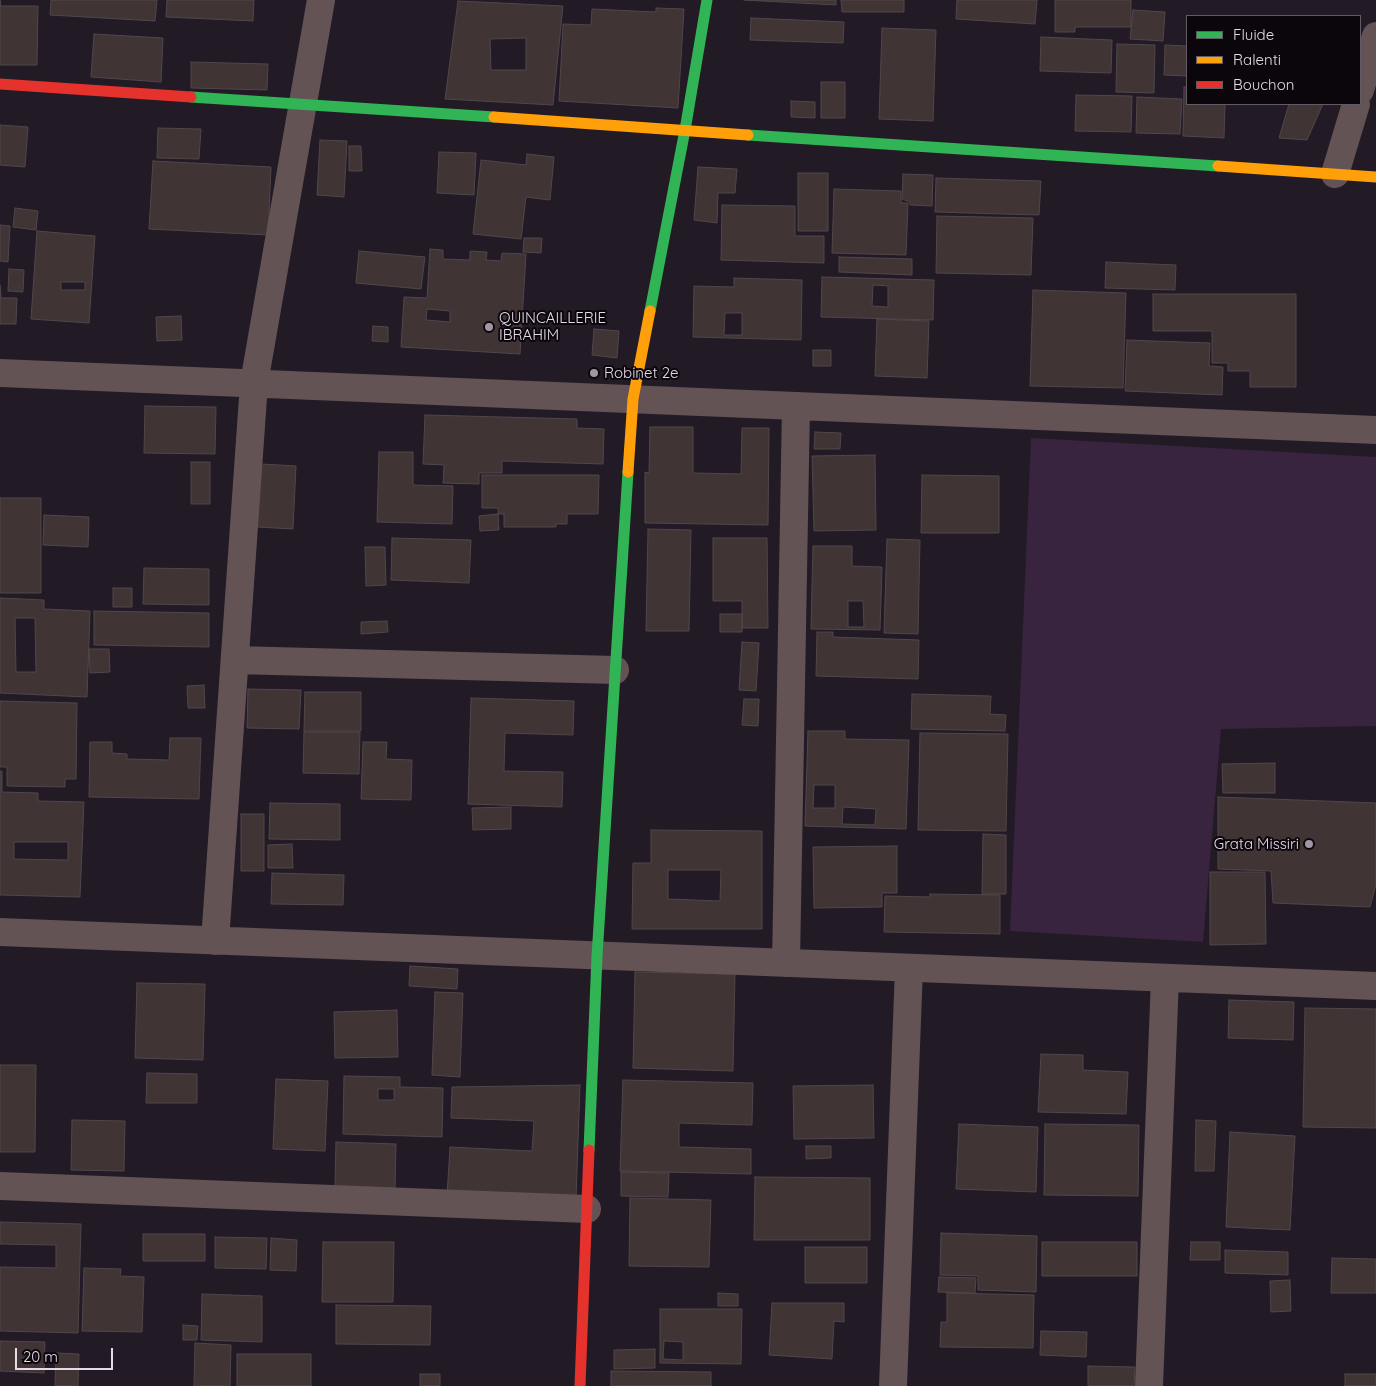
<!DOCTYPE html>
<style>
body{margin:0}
#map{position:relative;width:1376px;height:1386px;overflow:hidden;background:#221a25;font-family:Quicksand,sans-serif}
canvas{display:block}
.legend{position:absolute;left:1186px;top:15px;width:175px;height:90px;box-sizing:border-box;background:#0b050c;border:1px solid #625b64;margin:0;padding:6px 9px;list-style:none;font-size:15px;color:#e5dbe8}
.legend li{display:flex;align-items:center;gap:10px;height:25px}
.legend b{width:25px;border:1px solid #625b64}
.scale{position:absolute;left:15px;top:1348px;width:98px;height:22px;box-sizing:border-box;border:2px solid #e5dbe8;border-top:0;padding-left:6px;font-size:15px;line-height:18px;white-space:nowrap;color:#e5dbe8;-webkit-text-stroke:4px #0b050c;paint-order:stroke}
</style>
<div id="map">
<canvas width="1376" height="1386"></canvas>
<ul class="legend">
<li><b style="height:6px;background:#30b455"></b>Fluide</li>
<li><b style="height:6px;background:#ff9f0a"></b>Ralenti</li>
<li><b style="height:6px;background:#e5322d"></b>Bouchon</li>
</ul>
<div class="scale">20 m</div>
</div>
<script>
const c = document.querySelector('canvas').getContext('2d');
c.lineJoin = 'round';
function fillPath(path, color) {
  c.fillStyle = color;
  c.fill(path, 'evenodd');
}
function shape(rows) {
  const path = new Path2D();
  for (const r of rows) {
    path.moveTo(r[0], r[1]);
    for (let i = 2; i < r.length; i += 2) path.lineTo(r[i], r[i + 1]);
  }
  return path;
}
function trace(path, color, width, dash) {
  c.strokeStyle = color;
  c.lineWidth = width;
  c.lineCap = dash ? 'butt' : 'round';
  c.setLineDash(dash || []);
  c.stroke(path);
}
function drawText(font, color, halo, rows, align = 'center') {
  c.font = font + ' Quicksand,sans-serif';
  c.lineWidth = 4;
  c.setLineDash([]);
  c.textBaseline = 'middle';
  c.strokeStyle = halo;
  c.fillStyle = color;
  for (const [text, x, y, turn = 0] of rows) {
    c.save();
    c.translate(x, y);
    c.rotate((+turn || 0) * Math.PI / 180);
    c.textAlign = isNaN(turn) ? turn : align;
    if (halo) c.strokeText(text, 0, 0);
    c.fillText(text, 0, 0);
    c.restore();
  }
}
fillPath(shape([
 [1031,438,1376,457,1376,726,1221,729,1203,942,1010,931]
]), '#38243e');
const building = shape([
 [0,0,1,6,38,6,37,65,0,65,0,0],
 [51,0,157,0,155,21,50,15,51,0],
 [167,0,254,0,253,21,166,17,167,0],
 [744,0,836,0,836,5,744,0],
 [841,0,904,0,904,12,842,12,841,0],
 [957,0,1037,0,1035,24,956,19,957,0],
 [1055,0,1131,0,1131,27,1075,27,1075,32,1055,32,1055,0],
 [458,1,563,6,553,105,445,99,458,1],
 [526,38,526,70,491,70,490,39,526,38],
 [656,8,684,9,678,108,559,101,563,24,591,25,592,9,656,12,656,8],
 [1133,10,1165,12,1163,41,1130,39,1133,10],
 [751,18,844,22,843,43,750,40,751,18],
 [882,28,936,30,933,121,879,119,882,28],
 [94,34,163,38,161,82,91,77,94,34],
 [1041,37,1112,40,1111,73,1040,71,1041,37],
 [1117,44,1155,45,1154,93,1116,92,1117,44],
 [1165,45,1187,46,1187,76,1164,75,1165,45],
 [191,62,268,64,267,90,191,88,191,62],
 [821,82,845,82,845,118,821,118,821,82],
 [1184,87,1187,87,1187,104,1225,104,1224,138,1183,136,1184,87],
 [1076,95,1132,96,1131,132,1075,131,1076,95],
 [1137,97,1182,99,1180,134,1136,133,1137,97],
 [791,101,815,102,815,118,791,117,791,101],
 [1289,104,1323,104,1307,140,1279,138,1289,104],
 [0,125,28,127,25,167,0,165,0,125],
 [158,128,201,129,199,159,157,158,158,128],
 [320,140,347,141,344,197,317,195,320,140],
 [349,146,361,146,362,171,349,171,349,146],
 [439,152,476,153,474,195,437,193,439,152],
 [527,154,554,157,550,200,526,197,521,239,473,234,481,160,526,165,527,154],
 [153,161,271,167,268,235,149,229,153,161],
 [698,167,737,169,735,193,718,193,717,223,694,220,698,167],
 [798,173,828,173,828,231,798,231,798,173],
 [903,174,933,175,932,206,910,205,910,202,902,199,903,174],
 [936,178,1041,181,1039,215,935,212,936,178],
 [834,189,901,191,901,203,908,203,906,255,832,253,834,189],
 [722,205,795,206,795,236,824,236,824,263,721,260,722,205],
 [15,208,38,211,36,230,13,227,15,208],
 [937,216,1033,218,1031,275,936,273,937,216],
 [0,225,10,226,8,262,0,261,0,225],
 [37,231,95,236,89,323,31,319,37,231],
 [61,282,85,282,85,290,61,290,61,282],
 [524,238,542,238,541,253,523,252,524,238],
 [430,249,443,250,443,259,470,260,470,251,487,252,486,260,501,261,502,253,526,254,520,354,401,347,404,297,427,298,430,249],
 [427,309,450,311,450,322,426,320,427,309],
 [359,251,425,257,421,289,356,283,359,251],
 [839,257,912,259,912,275,839,272,839,257],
 [1106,262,1176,265,1175,290,1105,288,1106,262],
 [9,269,24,270,23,292,8,291,9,269],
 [822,277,934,280,933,320,821,317,822,277],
 [873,285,888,286,888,307,872,306,873,285],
 [734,278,802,280,801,340,693,337,694,286,734,287,734,278],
 [725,313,742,313,742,335,724,335,725,313],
 [0,285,1,298,17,298,16,324,0,324,0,285],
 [1033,290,1126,293,1123,388,1030,386,1033,290],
 [1153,294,1296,294,1296,387,1250,387,1250,371,1228,371,1228,363,1212,363,1212,331,1153,331,1153,294],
 [181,316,182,340,157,341,156,317,181,316],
 [877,319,929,321,927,378,875,376,877,319],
 [373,326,388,327,388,342,372,341,373,326],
 [594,329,619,331,617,358,592,355,594,329],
 [1127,340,1210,343,1209,366,1223,367,1222,395,1125,391,1127,340],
 [813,350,831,350,831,366,813,366,813,350],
 [145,406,216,407,215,454,144,453,145,406],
 [425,415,577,419,577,428,604,429,603,464,502,461,502,473,479,473,479,484,443,483,444,465,423,464,425,415],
 [650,427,693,427,693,473,741,474,742,428,769,428,768,525,645,523,645,472,649,473,650,427],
 [815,432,841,433,840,449,814,449,815,432],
 [379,452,413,452,413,485,453,486,452,524,377,522,379,452],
 [875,455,876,530,814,531,812,456,875,455],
 [191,462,210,462,210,504,191,504,191,462],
 [261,464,296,466,293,529,257,527,261,464],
 [482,475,599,475,598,514,567,514,567,524,556,524,556,527,504,527,504,514,498,514,498,508,482,508,482,475],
 [922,475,999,476,999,533,921,533,922,475],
 [0,498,41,498,41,593,0,593,0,498],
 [498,514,499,530,480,531,479,516,498,514],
 [44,515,89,517,88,547,43,545,44,515],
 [648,529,691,530,689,631,646,631,648,529],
 [392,538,471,540,469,583,391,580,392,538],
 [713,538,767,538,768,628,742,628,742,601,713,601,713,538],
 [887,539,920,540,918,634,884,633,887,539],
 [813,546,852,546,852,566,882,567,880,630,811,629,813,546],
 [848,601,863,601,864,627,848,627,848,601],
 [365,547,385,547,386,585,366,586,365,547],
 [144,568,209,569,209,605,143,604,144,568],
 [113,588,132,588,132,607,113,607,113,588],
 [0,598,44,600,44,609,90,611,87,697,0,693,0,598],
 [15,618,35,618,36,672,16,672,15,618],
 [94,611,209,613,209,647,94,645,94,611],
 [720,614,742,614,742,632,720,632,720,614],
 [387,621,388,632,361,634,361,622,387,621],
 [817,632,833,632,833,637,919,640,918,679,816,676,817,632],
 [742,642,759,643,756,691,739,690,742,642],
 [89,649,109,649,110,672,90,673,89,649],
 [204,685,205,708,188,708,187,686,204,685],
 [248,689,301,690,299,729,247,728,248,689],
 [305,692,361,692,361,731,304,731,305,692],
 [912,694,991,696,990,714,1006,715,1005,731,911,729,912,694],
 [471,698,574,701,573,735,505,733,504,771,563,772,562,807,468,804,471,698],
 [744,699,759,699,758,726,742,725,744,699],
 [0,701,77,703,76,779,65,779,65,787,7,786,7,767,0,767,0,701],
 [808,731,845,731,845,739,909,740,906,829,805,826,808,731],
 [814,785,835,785,835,808,813,808,814,785],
 [843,807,876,809,875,825,842,824,843,807],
 [304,732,360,732,359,774,303,773,304,732],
 [920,733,1008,734,1006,831,918,830,920,733],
 [170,738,201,738,199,799,89,797,90,742,112,742,112,753,127,754,127,759,169,760,170,738],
 [363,742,387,742,386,759,412,760,411,800,361,799,363,742],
 [1275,763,1275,793,1223,793,1222,764,1275,763],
 [0,771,2,771,2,792,38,793,38,801,84,802,80,897,0,895,0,771],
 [14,842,68,842,68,860,14,859,14,842],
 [1218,797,1376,803,1376,884,1370,907,1273,903,1271,871,1218,869,1218,797],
 [270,803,340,804,340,840,269,839,270,803],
 [511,807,511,829,473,830,472,808,511,807],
 [241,814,264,814,264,871,241,871,241,814],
 [651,830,762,831,762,929,632,929,633,863,651,863,651,830],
 [668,870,721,870,720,901,668,899,668,870],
 [983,834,1006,835,1006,894,982,894,983,834],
 [292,844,293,868,268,868,268,845,292,844],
 [897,846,897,893,882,893,882,907,814,908,813,847,897,846],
 [1210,872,1265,872,1266,944,1210,945,1210,872],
 [272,873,344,875,343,905,271,904,272,873],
 [930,894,1000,895,1000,934,884,932,885,896,930,897,930,894],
 [410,966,458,969,457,989,409,986,410,966],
 [635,972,735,974,733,1071,633,1068,635,972],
 [137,983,205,984,203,1060,135,1058,137,983],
 [435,992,463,993,460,1077,432,1075,435,992],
 [1229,1000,1294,1002,1293,1040,1228,1038,1229,1000],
 [1305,1008,1376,1009,1376,1128,1303,1127,1305,1008],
 [397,1010,398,1057,335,1058,334,1012,397,1010],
 [1041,1054,1083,1055,1083,1070,1128,1072,1126,1114,1038,1112,1041,1054],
 [0,1065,36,1065,35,1152,0,1152,0,1065],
 [147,1073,197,1074,197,1103,146,1103,147,1073],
 [344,1076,400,1077,400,1087,443,1088,442,1137,343,1134,344,1076],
 [378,1089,394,1089,394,1100,378,1100,378,1089],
 [276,1079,328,1081,325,1151,273,1149,276,1079],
 [623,1080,753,1083,752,1125,679,1123,679,1147,751,1149,751,1174,620,1171,623,1080],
 [580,1085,576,1198,447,1196,450,1147,532,1151,534,1121,451,1118,452,1087,580,1085],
 [873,1085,874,1138,794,1139,793,1086,873,1085],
 [72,1120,125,1121,124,1171,71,1170,72,1120],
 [1196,1120,1216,1121,1214,1171,1195,1171,1196,1120],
 [959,1124,1038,1127,1036,1192,956,1189,959,1124],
 [1045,1124,1139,1125,1138,1196,1044,1195,1045,1124],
 [1230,1132,1295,1136,1290,1230,1226,1227,1230,1132],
 [336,1142,396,1144,395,1188,335,1186,336,1142],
 [806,1146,831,1146,831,1158,806,1159,806,1146],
 [621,1172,669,1173,668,1197,621,1196,621,1172],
 [755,1177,870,1178,870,1240,754,1240,755,1177],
 [630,1198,711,1200,709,1267,629,1266,630,1198],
 [0,1222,81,1224,78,1333,0,1331,0,1267,56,1268,56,1245,0,1244,0,1222],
 [941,1233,1037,1236,1036,1292,978,1290,978,1276,940,1275,941,1233],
 [143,1234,205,1234,205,1261,143,1261,143,1234],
 [215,1237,267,1238,266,1269,215,1268,215,1237],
 [271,1238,297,1240,296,1271,270,1270,271,1238],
 [323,1242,394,1242,393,1302,322,1302,323,1242],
 [1042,1242,1137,1242,1137,1276,1042,1276,1042,1242],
 [1191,1242,1220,1242,1220,1260,1190,1260,1191,1242],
 [805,1247,867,1247,867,1283,805,1283,805,1247],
 [1225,1250,1288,1252,1288,1275,1225,1273,1225,1250],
 [1332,1258,1376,1259,1376,1293,1331,1293,1332,1258],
 [84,1268,121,1269,120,1276,144,1277,142,1332,82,1331,84,1268],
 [939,1277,976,1278,975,1293,938,1292,939,1277],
 [1290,1280,1291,1311,1271,1312,1270,1281,1290,1280],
 [718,1293,738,1294,738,1306,718,1306,718,1293],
 [947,1293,1034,1295,1033,1348,940,1347,941,1322,947,1322,947,1293],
 [202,1294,262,1296,262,1342,201,1340,202,1294],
 [772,1303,844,1303,844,1322,834,1321,832,1359,769,1355,772,1303],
 [336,1305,431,1306,430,1345,336,1344,336,1305],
 [660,1309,742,1309,741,1364,660,1363,660,1309],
 [664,1341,683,1342,683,1360,663,1359,664,1341],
 [183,1325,198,1326,197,1340,183,1340,183,1325],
 [1041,1331,1087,1332,1086,1357,1040,1355,1041,1331],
 [0,1341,45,1342,44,1373,0,1371,0,1341],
 [195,1343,231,1345,230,1386,194,1386,195,1343],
 [655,1349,655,1368,614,1369,614,1350,655,1349],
 [56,1353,79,1354,78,1386,55,1386,56,1353],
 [237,1354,311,1354,311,1386,237,1386,237,1354],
 [1088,1366,1135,1367,1134,1386,1088,1386,1088,1366],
 [611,1371,711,1372,711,1386,611,1386,611,1371],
 [420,1374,440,1374,440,1386,420,1386,420,1374],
 [1345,1374,1376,1374,1376,1386,1345,1386,1345,1374]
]);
fillPath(building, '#403435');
trace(building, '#50474b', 1);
trace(shape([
 [1360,90,1376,36],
 [1335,174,1356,104],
 [0,373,1376,430],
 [235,660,615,670],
 [0,932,1376,986],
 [215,941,254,383,321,0],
 [786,963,796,406],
 [0,1186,587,1209],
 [893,1386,909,968],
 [1149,1386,1165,978]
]), '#635355', 28);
trace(shape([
 [191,97,494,117],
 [748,135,1218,166],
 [650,311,685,130,707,0],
 [589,1150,597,956,628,472]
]), '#30b455', 11);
trace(shape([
 [494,117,748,135],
 [1218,166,1376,177],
 [628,472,633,399,650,311]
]), '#ff9f0a', 11);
trace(shape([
 [0,84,191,97],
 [580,1386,589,1150]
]), '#e5322d', 11);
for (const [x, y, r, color] of [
 [489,327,5,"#a197a4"],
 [594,373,5,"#a197a4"],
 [1309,844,5,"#a197a4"]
]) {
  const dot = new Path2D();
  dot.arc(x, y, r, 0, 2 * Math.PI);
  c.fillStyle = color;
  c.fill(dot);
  trace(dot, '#0b050c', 2);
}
drawText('15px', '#e5dbe8', '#0b050c', [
 ["QUINCAILLERIE",499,318],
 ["IBRAHIM",499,335],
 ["Robinet 2e",604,373],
 ["Grata Missiri",1299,844,"right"]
], 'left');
</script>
